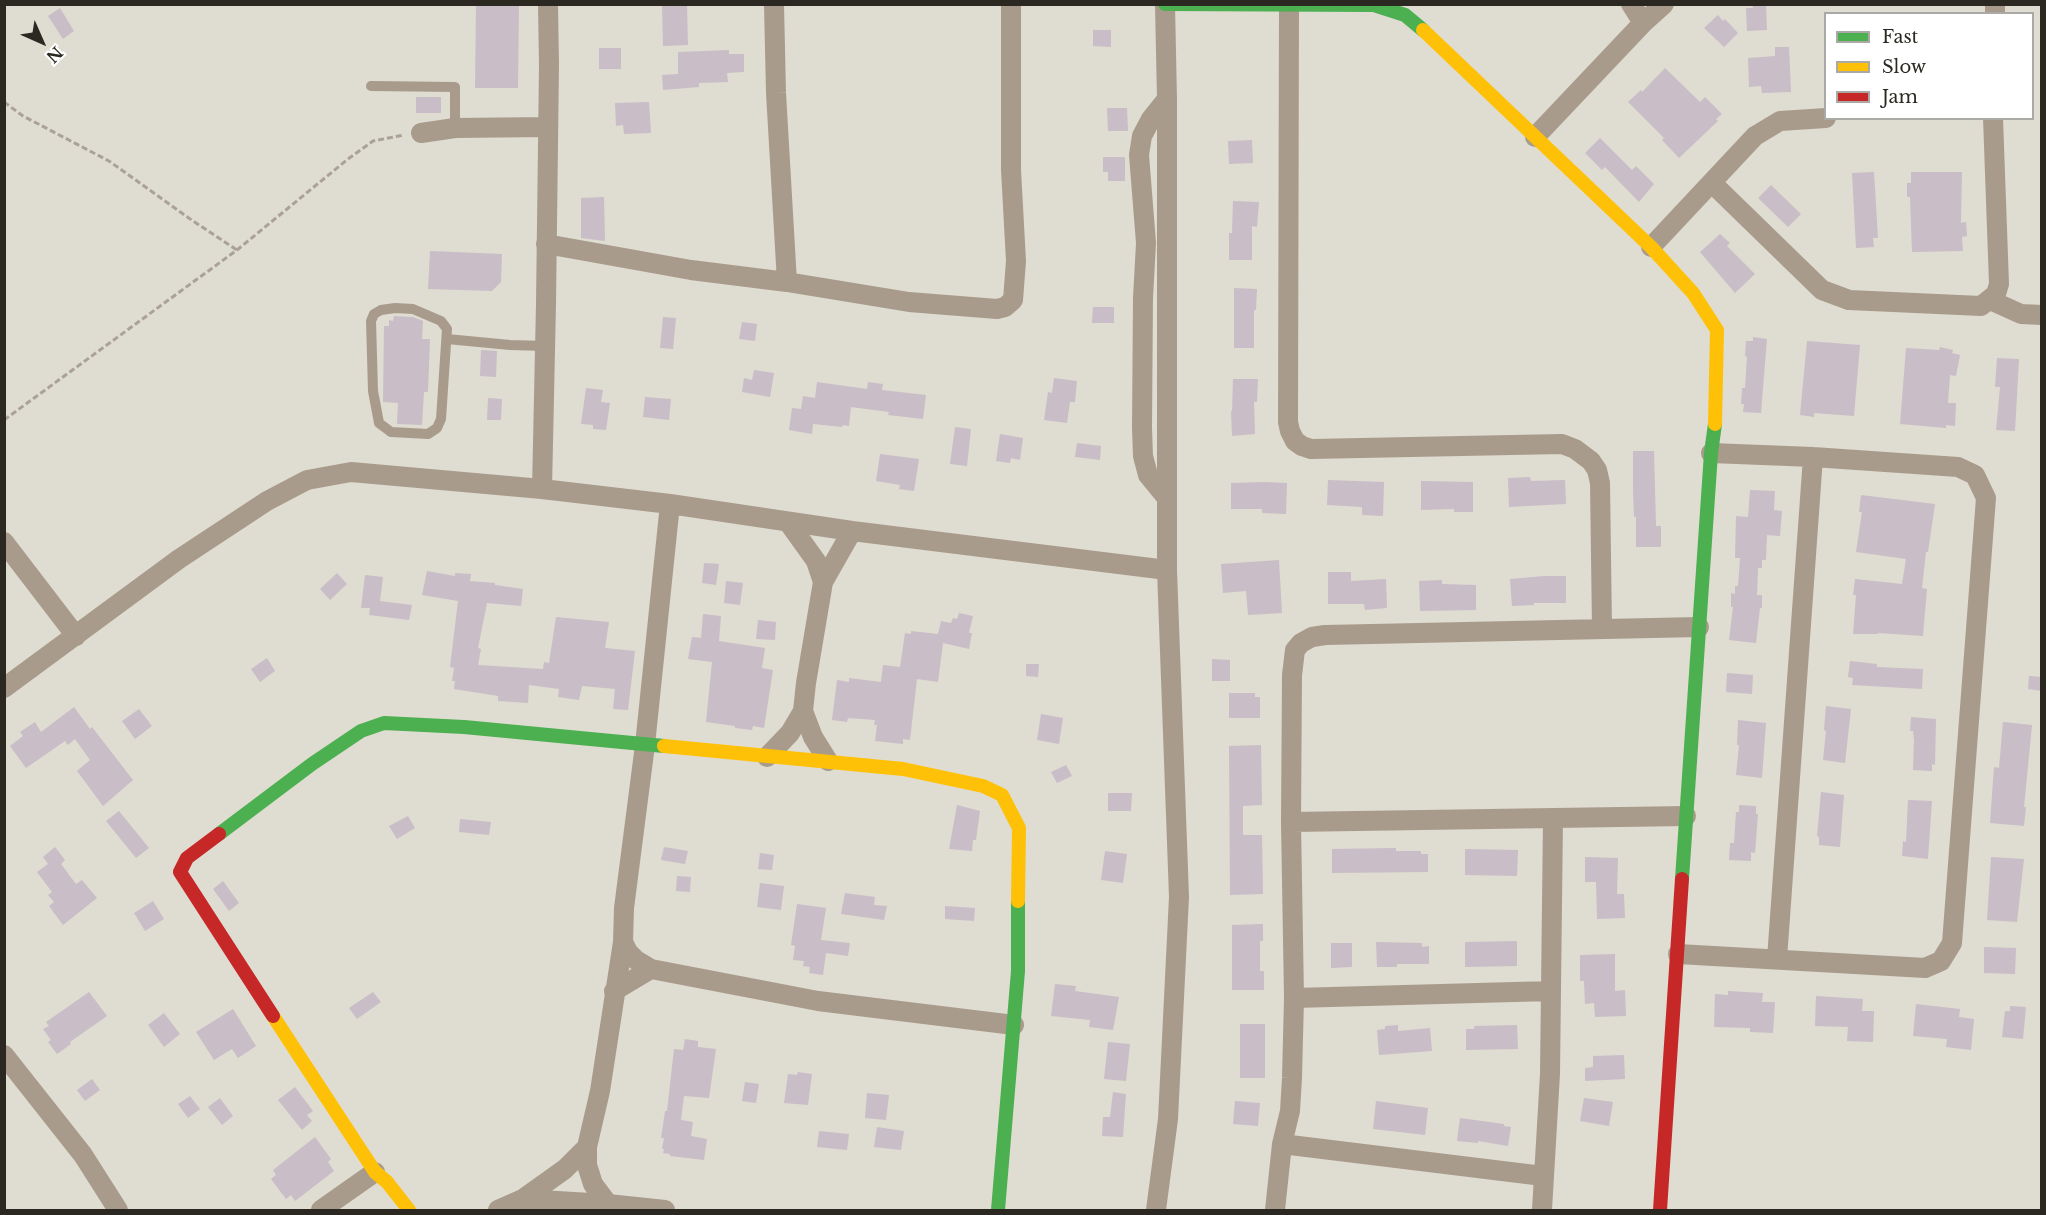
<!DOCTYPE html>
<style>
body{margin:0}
#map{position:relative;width:2046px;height:1215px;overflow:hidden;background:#dfdcd1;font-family:"Libre Baskerville",serif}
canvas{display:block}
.frame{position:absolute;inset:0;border:6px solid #2b2821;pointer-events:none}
.legend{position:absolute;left:1824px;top:12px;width:210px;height:108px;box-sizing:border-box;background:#fff;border:2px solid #aaa9a6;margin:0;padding:8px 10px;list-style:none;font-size:18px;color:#2b2821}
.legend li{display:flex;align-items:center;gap:12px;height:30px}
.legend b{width:30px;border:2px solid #aaa9a6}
.north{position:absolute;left:12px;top:12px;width:60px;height:60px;-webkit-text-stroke:4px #fff;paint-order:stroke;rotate:135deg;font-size:16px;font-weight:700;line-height:24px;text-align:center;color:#2b2821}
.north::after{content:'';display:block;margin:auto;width:21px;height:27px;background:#2b2821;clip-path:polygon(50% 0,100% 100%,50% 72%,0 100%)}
</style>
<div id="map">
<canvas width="2046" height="1215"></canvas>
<div class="frame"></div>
<ul class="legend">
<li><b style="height:8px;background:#4caf50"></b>Fast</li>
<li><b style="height:8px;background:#ffc107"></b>Slow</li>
<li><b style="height:8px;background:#c62828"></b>Jam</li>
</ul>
<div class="north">N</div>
</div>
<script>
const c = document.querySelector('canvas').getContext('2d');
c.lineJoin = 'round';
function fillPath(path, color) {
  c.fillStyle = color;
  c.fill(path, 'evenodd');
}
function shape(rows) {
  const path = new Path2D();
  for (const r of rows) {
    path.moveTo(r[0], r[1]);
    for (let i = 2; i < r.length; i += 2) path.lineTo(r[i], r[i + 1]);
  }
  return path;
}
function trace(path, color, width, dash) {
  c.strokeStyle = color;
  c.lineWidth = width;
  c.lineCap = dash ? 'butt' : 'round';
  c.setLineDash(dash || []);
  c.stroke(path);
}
fillPath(shape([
 [476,4,519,4,518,88,475,88],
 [662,4,687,4,688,45,663,46],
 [1752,4,1766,4,1767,30,1747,31,1746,8,1753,8],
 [60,8,74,31,63,39,48,16],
 [1718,15,1723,21,1725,19,1738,33,1724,47,1704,28],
 [1093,30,1111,30,1111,47,1093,46],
 [1775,47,1789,47,1791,92,1762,93,1761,86,1749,87,1748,58,1775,56],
 [599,48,621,48,621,69,599,69],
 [729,50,729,54,744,54,744,72,727,73,728,82,699,83,699,87,663,90,662,75,678,74,678,52],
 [1665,68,1700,102,1705,97,1722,114,1716,119,1718,121,1679,158,1662,140,1664,138,1628,102,1641,90,1642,92],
 [416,97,441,97,441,113,416,113],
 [649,102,651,133,624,134,623,125,616,126,615,103],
 [1107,108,1127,108,1128,131,1108,131],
 [1600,138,1632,170,1636,166,1654,184,1639,202,1605,167,1602,170,1585,153],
 [1252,140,1253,163,1229,164,1228,141],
 [1103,157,1125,157,1125,181,1108,181,1108,172,1103,172],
 [1874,172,1878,238,1873,238,1874,247,1856,248,1852,173],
 [1911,172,1962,172,1961,220,1961,223,1966,222,1967,236,1962,237,1963,251,1912,252,1910,197,1907,197,1907,183,1911,183],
 [1771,185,1801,214,1788,227,1758,198],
 [604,197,605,241,581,238,581,198],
 [1233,201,1259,202,1257,227,1252,226,1252,260,1229,260,1229,233,1232,233],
 [1720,234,1730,243,1727,246,1755,274,1735,293,1700,252],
 [430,251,502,254,501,282,492,291,428,289],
 [1234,288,1257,289,1256,310,1254,310,1254,348,1234,348],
 [1093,307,1114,307,1114,323,1092,323],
 [394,316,413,317,423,321,422,339,430,339,428,392,424,392,422,425,397,424,398,403,383,402,384,326,389,326,389,320,393,321],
 [663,317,676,318,673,349,660,348],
 [742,322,757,324,755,341,739,339],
 [1753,337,1767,339,1761,413,1743,412,1744,404,1741,404,1742,388,1745,388,1747,357,1745,356,1746,341,1753,341],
 [1807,341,1860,345,1854,416,1814,413,1814,417,1800,415],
 [1940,347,1953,350,1952,353,1960,355,1956,376,1950,375,1948,403,1956,403,1955,426,1946,425,1946,428,1900,424,1906,348,1939,350],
 [481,350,497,351,496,377,480,376],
 [1997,358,2019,359,2015,431,1996,430,2000,387,1995,387],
 [754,370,774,373,770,397,742,392,744,378,752,380],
 [1054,378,1077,381,1075,402,1070,402,1067,423,1044,420,1048,392,1052,393],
 [1233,379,1258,379,1257,402,1254,402,1255,434,1232,436,1231,411,1232,411],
 [817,382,867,389,868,382,883,384,882,390,926,395,923,419,888,415,889,412,851,407,849,426,843,425,842,427,813,424,812,434,789,430,792,408,801,409,803,396,815,398],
 [586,388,603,390,601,402,610,403,606,430,593,429,593,425,581,424],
 [645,397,671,399,669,420,643,417],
 [488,398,502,399,501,420,487,420],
 [955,427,971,429,967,466,950,464],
 [1000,434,1023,438,1020,460,1011,458,1010,463,996,461],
 [1077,443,1101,446,1100,460,1075,457],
 [1633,451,1654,451,1656,526,1661,526,1661,547,1636,547,1636,517,1634,517,1633,491],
 [880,454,919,459,914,491,899,489,900,485,876,481],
 [1530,477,1531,481,1565,480,1566,504,1509,507,1508,478],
 [1328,480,1384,482,1383,516,1362,515,1362,507,1327,505],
 [1421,481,1473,482,1473,512,1454,512,1454,509,1421,510],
 [1264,482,1287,483,1286,514,1262,513,1262,509,1231,509,1231,483],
 [1750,490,1775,491,1774,510,1782,511,1780,536,1767,535,1766,560,1762,560,1762,568,1758,568,1757,595,1762,595,1762,608,1760,608,1756,643,1729,640,1733,607,1731,607,1731,593,1735,594,1735,586,1738,586,1740,558,1735,558,1736,516,1748,517],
 [1861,495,1935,504,1928,552,1926,552,1922,588,1927,589,1923,636,1878,633,1878,634,1853,634,1856,595,1853,595,1855,579,1902,584,1906,559,1856,552,1862,512,1859,512],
 [1279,560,1282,613,1248,615,1246,591,1223,593,1221,564],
 [704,563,719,564,716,585,702,583],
 [427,571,455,576,455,573,471,574,470,581,495,583,495,585,523,589,521,606,487,603,478,648,481,649,478,665,543,669,544,662,549,663,556,617,609,622,605,648,635,651,628,710,613,709,615,689,582,686,579,700,558,697,559,689,529,685,528,703,498,701,498,696,454,689,455,681,452,681,454,668,450,667,458,601,422,595],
 [1328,572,1351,572,1351,581,1386,579,1387,608,1365,610,1364,604,1328,604],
 [337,573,347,584,330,600,320,589],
 [365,575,383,577,380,601,412,605,409,620,369,615,370,608,361,608],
 [1544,576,1566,576,1566,603,1534,603,1534,605,1512,606,1510,579],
 [1442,580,1442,584,1476,585,1476,610,1420,611,1419,581],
 [726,581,743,583,740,605,724,603],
 [959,613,973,616,969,633,972,633,969,649,943,643,938,682,917,679,910,740,903,739,903,744,875,741,877,725,874,725,875,720,848,718,847,722,832,720,837,680,849,682,849,678,881,682,883,665,900,667,905,633,911,634,911,631,938,634,941,621,951,623,953,618,957,619],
 [703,614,721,616,719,641,765,648,762,668,773,670,764,728,753,726,752,730,735,728,735,726,706,722,712,662,688,659,692,637,701,638],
 [758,620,776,622,775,640,756,639],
 [267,658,275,671,260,682,251,669],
 [1212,659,1230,660,1230,681,1212,681],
 [1850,661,1877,664,1877,667,1923,669,1922,689,1852,685,1853,678,1848,677],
 [1026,664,1039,664,1038,677,1026,676],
 [1727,673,1753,675,1752,694,1726,692],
 [2029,676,2042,677,2042,691,2028,689],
 [1229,693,1255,693,1255,697,1260,697,1260,718,1229,718],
 [1826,706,1851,709,1845,763,1823,760,1826,731,1824,730],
 [74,707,90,729,92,727,133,780,103,806,77,771,90,760,75,739,68,745,65,741,26,768,10,746,23,736,20,732,35,722,41,732],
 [139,709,152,726,135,739,122,721],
 [1041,714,1063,718,1059,744,1037,740],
 [1911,717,1936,719,1935,765,1932,764,1932,771,1913,770,1914,740,1913,731,1910,731],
 [1738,720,1766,723,1762,778,1736,775,1739,745,1737,745],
 [2003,722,2032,725,2024,807,2026,807,2024,826,1990,823,1994,767,1999,768],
 [1261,745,1262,805,1243,806,1243,835,1262,835,1263,894,1230,895,1229,746],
 [1066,765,1072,776,1057,783,1051,772],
 [1821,792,1844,795,1840,847,1819,845,1819,837,1817,836],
 [1108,793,1132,793,1131,811,1108,811],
 [1908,800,1932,801,1928,859,1902,856,1903,841,1906,842],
 [957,805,980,811,976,840,973,840,972,851,949,849],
 [1739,805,1756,806,1756,814,1758,814,1755,853,1751,852,1751,861,1729,860,1730,843,1734,843,1736,812,1739,812],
 [119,811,149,848,136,858,106,821],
 [408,816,415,828,397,839,389,826],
 [460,819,491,822,489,835,459,832],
 [55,847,65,860,61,864,76,884,82,880,97,898,63,925,49,906,54,902,48,895,52,892,37,872,48,864,43,857],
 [664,847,688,851,685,864,661,860],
 [1396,848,1396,851,1421,851,1421,854,1428,854,1428,872,1332,873,1332,849],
 [1465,849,1518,850,1517,876,1465,875],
 [1105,851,1127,854,1123,883,1101,880],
 [760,853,774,855,772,870,758,869],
 [1585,857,1618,858,1617,894,1624,894,1625,918,1597,919,1596,882,1585,882],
 [1991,857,2024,859,2017,922,1987,920],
 [677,876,691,877,690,892,676,891],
 [223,881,239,903,229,911,213,889],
 [760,883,784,886,781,910,757,907],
 [845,893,875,897,874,905,887,906,884,920,841,914],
 [153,901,164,919,145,931,134,913],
 [797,904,826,908,821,940,850,943,848,956,826,953,823,975,809,973,810,967,803,966,804,961,793,960,795,946,791,945],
 [945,906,975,908,974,921,945,919],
 [1263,924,1263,941,1260,941,1260,971,1264,971,1264,990,1232,990,1232,925],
 [1517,941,1517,966,1465,967,1465,942],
 [1376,942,1422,943,1422,947,1429,946,1429,964,1397,964,1397,967,1377,967],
 [1331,943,1352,943,1352,967,1331,968],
 [1984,947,2016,948,2015,974,1984,973],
 [1615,954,1615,991,1625,990,1626,1016,1595,1017,1594,1003,1585,1004,1584,981,1580,981,1580,955],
 [1055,984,1076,986,1075,991,1119,997,1113,1030,1089,1027,1090,1020,1051,1016],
 [1728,991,1763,993,1762,1002,1775,1002,1773,1033,1750,1032,1750,1028,1714,1027,1715,994,1728,995],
 [89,992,107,1016,70,1042,71,1044,57,1054,48,1042,51,1040,43,1029,49,1026,46,1022],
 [373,992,381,1002,357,1019,349,1008],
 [1816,996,1863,999,1862,1011,1874,1011,1873,1042,1847,1041,1848,1027,1815,1026],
 [1916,1004,1960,1009,1959,1017,1974,1019,1971,1050,1946,1047,1947,1039,1913,1036],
 [2010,1006,2026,1007,2023,1039,2002,1037,2005,1011,2010,1011],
 [233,1009,256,1046,238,1058,232,1049,214,1060,196,1032],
 [164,1013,180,1034,164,1047,148,1025],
 [1240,1024,1265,1024,1265,1078,1240,1078],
 [1398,1025,1398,1031,1430,1028,1432,1051,1379,1055,1377,1030,1385,1029,1385,1026],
 [1517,1025,1518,1049,1466,1050,1466,1029,1474,1029,1474,1026],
 [685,1039,698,1041,698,1047,716,1049,709,1098,684,1096,681,1120,693,1122,691,1136,707,1139,704,1160,670,1156,670,1154,663,1153,664,1149,662,1149,664,1138,661,1138,665,1111,667,1111,674,1049,683,1050],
 [1108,1042,1130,1044,1126,1081,1104,1079],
 [1624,1055,1625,1079,1585,1081,1585,1068,1593,1067,1593,1056],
 [798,1072,812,1074,808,1105,784,1103,788,1074,797,1075],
 [92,1079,100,1090,85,1101,77,1090],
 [745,1082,759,1084,756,1103,742,1101],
 [295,1087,313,1111,307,1115,312,1121,302,1130,278,1100],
 [1113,1092,1126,1094,1123,1137,1102,1136,1103,1117,1110,1117],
 [867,1093,889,1095,886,1120,865,1118],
 [190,1096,200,1109,188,1118,178,1104],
 [220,1098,233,1116,222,1125,208,1107],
 [1584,1098,1613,1102,1609,1126,1580,1121],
 [1235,1101,1260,1103,1258,1126,1233,1124],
 [1376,1101,1428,1108,1425,1135,1373,1129],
 [1460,1118,1504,1124,1504,1126,1511,1127,1508,1146,1478,1141,1478,1143,1457,1141],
 [877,1127,904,1131,901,1150,874,1147],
 [819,1131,849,1134,847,1150,817,1147],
 [315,1137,331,1159,328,1162,334,1171,295,1201,291,1195,286,1199,271,1179,276,1175,273,1170]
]), '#c9bdc7');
trace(shape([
 [4,102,23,116,109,161,193,221,237,250],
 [4,420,237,250,348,159,373,141,404,135]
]), '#aba296', 3, [6, 3]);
trace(shape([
 [371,86,455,87,455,128],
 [395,308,413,309,441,321,447,329,441,419,437,428,428,434,391,432,379,423,373,391,371,321,374,314,381,310,395,308],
 [447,339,510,345,546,346]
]), '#a99b8c', 10);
trace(shape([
 [774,4,776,93,787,282],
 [1631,4,1643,23],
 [1289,6,1288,422,1290,431,1295,441,1302,446,1311,449,1562,444,1575,449,1591,461,1597,470,1600,483,1602,628],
 [1995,14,1995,4],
 [421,133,455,128,547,127],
 [1535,137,1643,23,1664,4],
 [1712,183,1822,290,1849,300,1981,306,1996,294,1999,284,1993,118],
 [546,244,691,270,787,282,909,302,997,309,1005,307,1013,300,1016,261,1011,170,1011,4],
 [1651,247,1755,136,1780,121,1826,118],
 [1990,300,2021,314,2042,315],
 [542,489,546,304,549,65,548,4],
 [1166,497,1148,475,1143,456,1142,428,1143,298,1146,243,1139,155,1142,136,1151,119,1167,99],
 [788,522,816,561,823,582],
 [4,542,76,636],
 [4,688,179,559,267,501,307,480,351,472,542,489,670,504,852,531,1167,570],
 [767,757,790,733,803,711],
 [828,761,813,737,803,711,806,683,823,582,852,531],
 [1291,822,1686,816],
 [623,942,628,952,636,960,651,969,818,1001,1014,1025],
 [1678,954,1925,968,1941,961,1952,943,1986,498,1975,475,1958,467,1813,457,1711,453],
 [1777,959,1813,457],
 [614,991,651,969],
 [1294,998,1551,991],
 [4,1055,83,1155,118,1210],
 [1282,1144,1543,1176],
 [587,1147,587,1165,593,1184,608,1204],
 [523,1199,565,1169,587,1147,600,1091,623,942,624,908,645,745,670,504],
 [321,1210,375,1172],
 [498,1210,523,1199,608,1204,665,1210],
 [1156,1210,1168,1119,1179,897,1167,570,1167,99,1165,5],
 [1275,1210,1282,1144,1290,1111,1292,1078,1294,998,1291,822,1292,675,1295,650,1301,643,1312,637,1325,635,1699,627],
 [1542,1210,1550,1074,1553,818]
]), '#a99b8c', 20);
trace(shape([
 [1165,4,1374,5,1405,15,1423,30],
 [219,834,312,764,361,731,384,723,464,727,664,746],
 [1682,879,1711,453,1715,424],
 [998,1210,1018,971,1018,901]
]), '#4caf50', 14);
trace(shape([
 [1423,30,1651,247,1693,293,1717,330,1715,424],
 [664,746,903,769,983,786,1002,795,1019,828,1018,901],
 [273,1016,375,1172,387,1182,409,1210]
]), '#ffc107', 14);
trace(shape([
 [219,834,187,858,180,872,273,1016],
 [1660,1210,1682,879]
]), '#c62828', 14);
</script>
